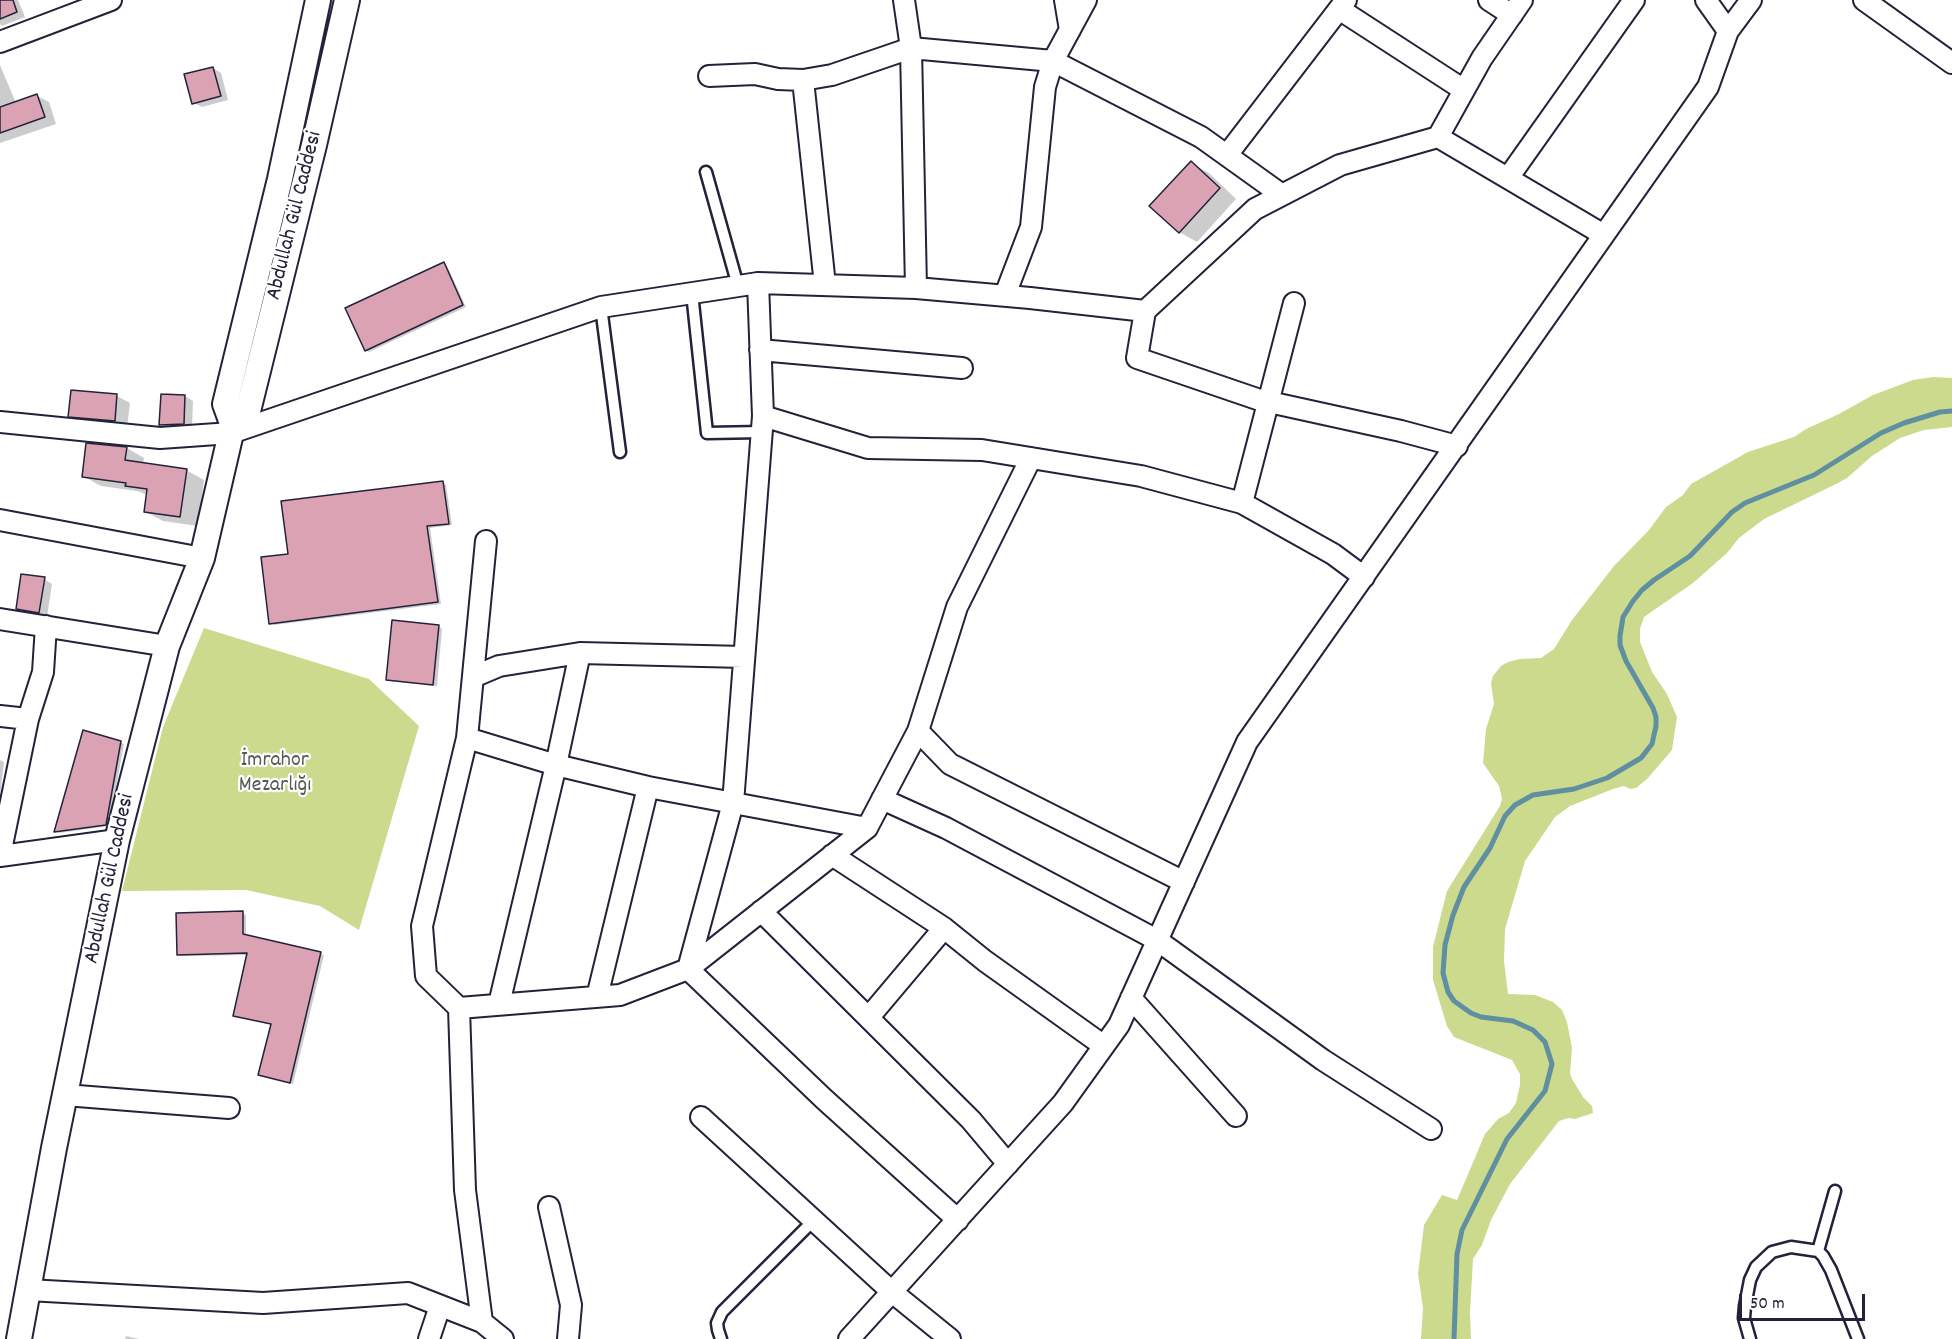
<!DOCTYPE html>
<meta charset="utf-8">
<style>
body{margin:0}
#map{position:relative;width:1952px;height:1339px;overflow:hidden;background:#fff;font-family:Dekko,sans-serif}
canvas{display:block}
.scale{position:absolute;left:1739px;top:1294px;width:126px;height:27px;box-sizing:border-box;border:3px solid #22223b;border-top:0;padding-left:8px;font-size:18px;line-height:21px;white-space:nowrap;color:#22223b;-webkit-text-stroke:4px #fff;paint-order:stroke}
</style>
<div id="map">
<canvas width="1952" height="1339"></canvas>
<div class="scale">50 m</div>
</div>
<script>
const c = document.querySelector('canvas').getContext('2d');
c.lineJoin = 'round';
function fillPath(path, color) {
  c.fillStyle = color;
  c.fill(path, 'evenodd');
}
function shape(rows) {
  const path = new Path2D();
  for (const r of rows) {
    path.moveTo(r[0], r[1]);
    for (let i = 2; i < r.length; i += 2) path.lineTo(r[i], r[i + 1]);
  }
  return path;
}
function trace(path, color, width, dash) {
  c.strokeStyle = color;
  c.lineWidth = width;
  c.lineCap = dash ? 'butt' : 'round';
  c.setLineDash(dash || []);
  c.stroke(path);
}
function drawText(font, color, halo, rows, align = 'center') {
  c.font = font + ' Dekko,sans-serif';
  c.lineWidth = 4.5;
  c.setLineDash([]);
  c.textBaseline = 'middle';
  c.strokeStyle = halo;
  c.fillStyle = color;
  for (const [text, x, y, turn = 0] of rows) {
    c.save();
    c.translate(x, y);
    c.rotate((+turn || 0) * Math.PI / 180);
    c.textAlign = isNaN(turn) ? turn : align;
    if (halo) c.strokeText(text, 0, 0);
    c.fillText(text, 0, 0);
    c.restore();
  }
}
fillPath(shape([
 [1933,377,1952,378,1952,427,1924,430,1900,438,1872,456,1847,478,1836,484,1764,519,1739,538,1727,553,1693,583,1644,617,1640,629,1640,642,1652,672,1667,694,1677,717,1672,750,1647,779,1636,788,1630,789,1624,786,1613,789,1570,806,1555,817,1525,861,1505,929,1504,961,1508,994,1535,995,1553,1002,1562,1010,1567,1022,1572,1048,1570,1073,1572,1079,1583,1097,1592,1106,1593,1113,1575,1119,1568,1118,1559,1121,1510,1184,1491,1220,1482,1245,1473,1259,1470,1312,1471,1339,1421,1339,1423,1308,1418,1274,1424,1225,1442,1195,1457,1200,1485,1134,1498,1119,1509,1113,1516,1103,1520,1085,1520,1074,1512,1060,1454,1037,1447,1026,1433,980,1433,947,1447,891,1500,806,1502,799,1499,786,1483,763,1486,729,1494,704,1491,683,1493,676,1501,666,1508,662,1520,659,1541,658,1554,649,1572,620,1614,566,1649,530,1666,507,1683,495,1691,484,1748,452,1794,437,1806,429,1839,414,1873,395,1913,380],
 [204,628,369,679,419,726,359,930,320,906,246,890,122,891,163,727]
]), '#ccda8e');
fillPath(shape([
 [0,0,18,0,25,17,2,26,0,24],
 [0,65,16,103,37,96,49,102,56,124,0,143],
 [213,68,221,73,228,100,202,107,194,103],
 [1191,163,1209,173,1236,199,1197,242,1179,232],
 [443,264,447,266,466,307,369,352,366,350],
 [117,396,130,403,127,428,83,423,70,416],
 [185,396,193,401,192,428,169,429,161,424],
 [127,448,144,458,143,464,186,470,204,480,198,526,163,521,146,512,148,495,137,491,101,486,83,476],
 [443,483,446,485,452,525,430,528,441,604,274,625,271,623,289,555],
 [44,579,52,584,47,617,25,613,17,608],
 [439,627,442,629,437,686,391,681,387,679],
 [120,742,124,744,109,826,59,833,56,831],
 [0,760,4,762,0,796],
 [242,913,246,915,246,936,324,955,293,1084,263,1076,273,1025,238,1017,249,955,182,956,179,954],
 [126,1336,139,1339,125,1339]
]), '#0003');
trace(shape([
 [1454,1339,1457,1254,1462,1230,1507,1139,1545,1091,1552,1064,1545,1042,1533,1030,1513,1021,1481,1017,1471,1013,1454,1001,1448,992,1443,973,1445,945,1453,915,1464,887,1490,848,1505,816,1515,805,1533,795,1574,789,1607,778,1641,758,1652,744,1656,726,1656,717,1653,708,1626,661,1620,645,1620,636,1623,617,1633,601,1642,590,1654,580,1690,556,1732,512,1745,503,1814,475,1881,433,1904,423,1940,412,1952,411]
]), '#5f8fa0', 5);
const building = shape([
 [0,0,13,0,17,12,0,19,0,0],
 [213,67,221,96,192,104,184,74,213,67],
 [37,94,45,117,0,133,0,107,37,94],
 [1191,161,1220,188,1179,233,1149,206,1191,161],
 [444,262,463,305,365,351,345,308,444,262],
 [71,390,117,394,115,421,68,417,71,390],
 [161,394,185,395,184,424,159,425,161,394],
 [86,443,127,447,125,460,187,469,180,517,144,512,147,489,125,486,126,483,82,477,86,443],
 [443,481,449,524,427,526,438,602,269,624,261,557,288,554,281,501,443,481],
 [21,574,45,577,39,613,16,609,21,574],
 [392,620,439,625,433,685,386,680,392,620],
 [83,730,121,741,106,825,54,832,83,730],
 [243,911,243,934,321,952,290,1083,258,1075,271,1024,233,1016,247,953,177,955,176,913,243,911]
]);
fillPath(building, '#daa2b3');
trace(building, '#22223b', 1.5);
const service = shape([
 [706,172,738,286],
 [692,293,707,433,762,432],
 [601,307,620,452],
 [1818,1251,1835,1191],
 [721,1339,718,1330,717,1323,722,1312,813,1221],
 [1750,1339,1744,1318,1745,1306,1750,1280,1756,1267,1772,1252,1791,1247,1818,1251,1823,1256,1831,1270,1858,1339]
]);
const minor = shape([
 [904,0,911,48,916,288],
 [1065,0,1070,30],
 [1489,0,1512,15],
 [1522,0,1482,58,1438,137,1604,235],
 [1706,0,1728,31],
 [1864,0,1952,63],
 [1339,9,1464,90],
 [0,42,111,0],
 [709,76,755,74,778,79,803,80,832,75,911,48,1053,61,1201,137,1282,195],
 [803,80,825,285],
 [1438,137,1340,165,1255,209,1145,311,1137,358,1260,400,1401,431,1457,446],
 [1227,155,1346,0],
 [1508,178,1634,0],
 [758,283,763,416,733,803,688,969,824,1099,958,1220],
 [1005,295,1031,227,1045,87,1053,61,1086,0],
 [760,350,962,368],
 [763,416,868,448,982,450,1141,476,1242,503,1333,554,1364,577],
 [0,422,160,438,231,433,601,307,758,283,916,288,1030,298,1145,311],
 [1242,503,1294,303],
 [0,520,202,558],
 [486,541,467,738,422,926,426,976,459,1008,620,995,688,969,867,828,918,731,957,607,1031,458],
 [0,619,167,646],
 [473,677,499,666,580,653,744,657],
 [0,716,28,719],
 [918,731,950,764,1184,882],
 [467,738,556,765,648,787,867,828],
 [882,799,946,828,1157,940,1323,1060,1431,1129],
 [0,855,28,719,43,672,46,626],
 [832,855,944,928,985,961,1104,1046],
 [0,856,117,840],
 [761,911,971,1120,1008,1164],
 [597,997,648,787],
 [1131,998,1236,1116],
 [499,1004,556,765,580,653],
 [459,1008,465,1190,482,1322],
 [869,1017,944,928],
 [65,1095,229,1108],
 [701,1117,892,1292,950,1339],
 [549,1207,571,1305,568,1339],
 [28,1290,263,1303,408,1293,482,1322,503,1339],
 [429,1339,440,1306],
 [849,1339,1063,1103,1119,1025,1247,742,1708,87,1728,31,1751,0]
]);
const tertiary = shape([
 [233,426,225,404,280,179,318,0],
 [19,1339,54,1148,117,840,167,646,202,558,231,433,233,426,248,411,314,145,347,0]
]);
trace(service, '#22223b', 15);
trace(minor, '#22223b', 24);
trace(tertiary, '#22223b', 28);
trace(service, '#fff', 10);
trace(minor, '#fff', 20);
trace(tertiary, '#fff', 24);
drawText('22px', '#22223b', '#fff', [
 ["Abdullah Gül Caddesi",296,216,-76],
 ["Abdullah Gül Caddesi",111,879,-78]
]);
drawText('22px', '#555954', '#fff', [
 ["İmrahor",275,762],
 ["Mezarlığı",275,787]
]);
</script>
